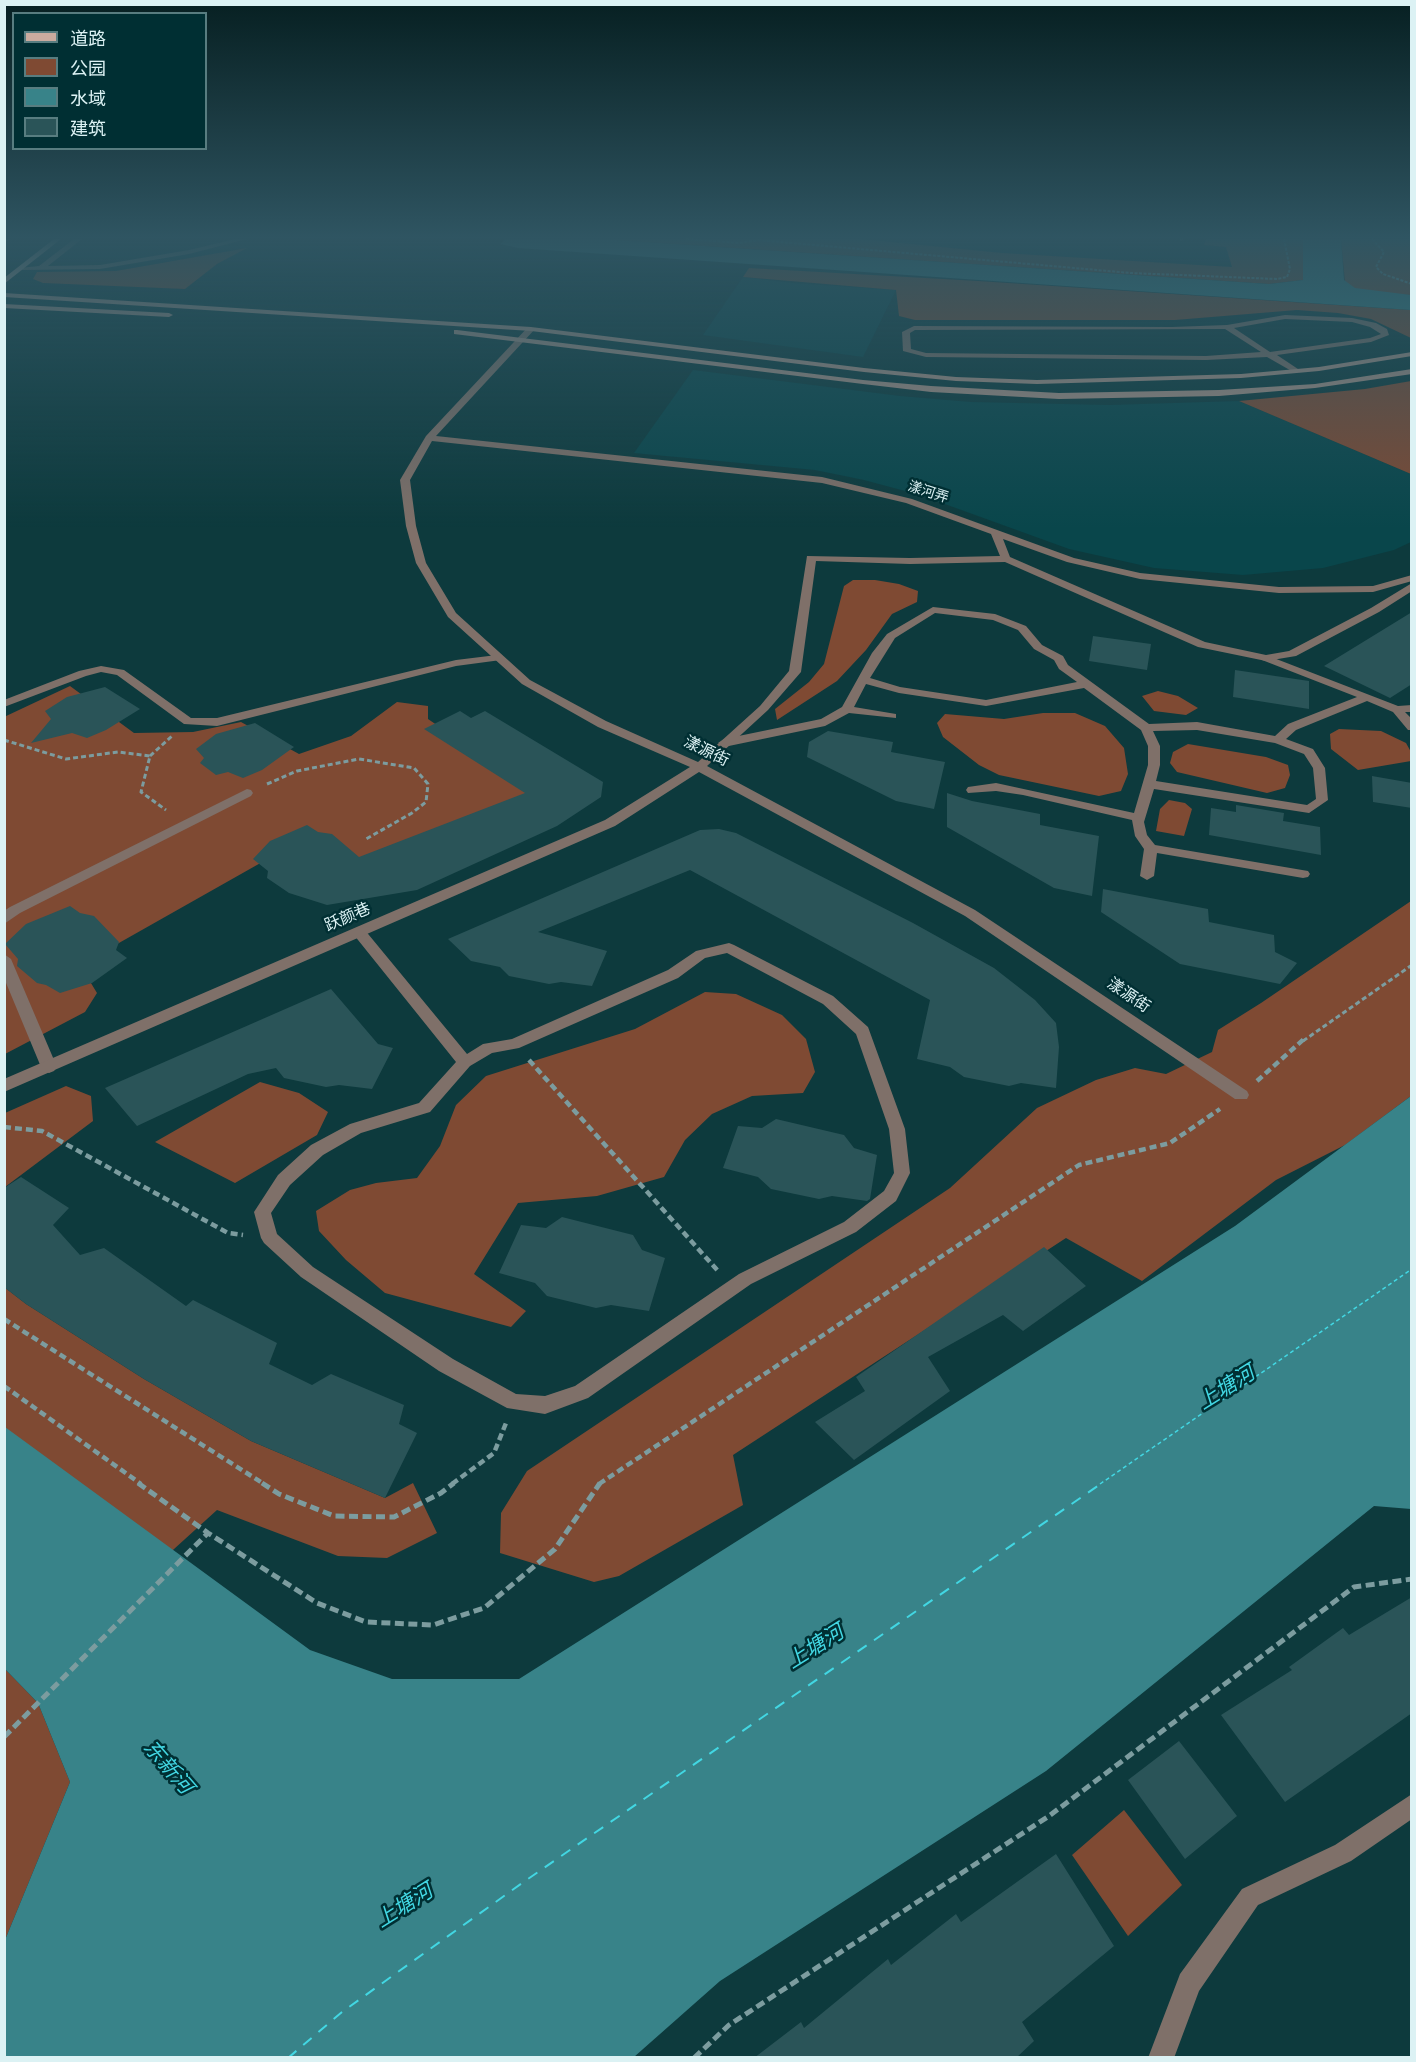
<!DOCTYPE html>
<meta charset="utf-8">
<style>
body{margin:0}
#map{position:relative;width:1416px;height:2062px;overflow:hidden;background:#0d3a3d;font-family:"Nunito Sans","Noto Sans SC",sans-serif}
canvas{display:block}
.frame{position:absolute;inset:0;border:6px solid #dcf2f4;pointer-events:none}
.legend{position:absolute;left:12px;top:12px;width:195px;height:138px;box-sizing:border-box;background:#002f33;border:2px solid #587d80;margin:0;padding:8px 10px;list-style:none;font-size:18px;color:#dcf2f4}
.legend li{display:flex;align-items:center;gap:12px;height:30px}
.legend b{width:30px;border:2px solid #587d80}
</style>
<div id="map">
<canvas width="1416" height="2062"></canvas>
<div class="frame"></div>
<ul class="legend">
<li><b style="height:8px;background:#caab9f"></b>道路</li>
<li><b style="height:16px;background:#7f4a33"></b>公园</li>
<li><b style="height:16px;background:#388389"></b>水域</li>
<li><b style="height:16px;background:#2a5458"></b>建筑</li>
</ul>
</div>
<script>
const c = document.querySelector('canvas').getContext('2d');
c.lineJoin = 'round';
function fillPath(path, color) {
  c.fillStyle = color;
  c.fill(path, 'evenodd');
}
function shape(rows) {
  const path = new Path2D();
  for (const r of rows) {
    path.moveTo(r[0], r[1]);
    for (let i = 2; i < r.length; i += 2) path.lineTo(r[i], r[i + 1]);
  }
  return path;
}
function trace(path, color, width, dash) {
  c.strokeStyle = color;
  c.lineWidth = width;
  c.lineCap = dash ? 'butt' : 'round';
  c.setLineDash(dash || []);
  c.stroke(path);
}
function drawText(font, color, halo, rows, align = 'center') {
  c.font = font + ' "Nunito Sans","Noto Sans SC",sans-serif';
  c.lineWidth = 5;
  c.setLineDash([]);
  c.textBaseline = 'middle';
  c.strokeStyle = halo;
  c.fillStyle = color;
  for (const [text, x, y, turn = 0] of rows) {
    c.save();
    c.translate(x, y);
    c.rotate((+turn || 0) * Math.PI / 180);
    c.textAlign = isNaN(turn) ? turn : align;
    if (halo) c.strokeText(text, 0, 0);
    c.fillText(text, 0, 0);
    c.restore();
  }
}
fillPath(shape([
 [743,277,793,283,896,290,863,357,703,335],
 [693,370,900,396,971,402,1109,405,1239,401,1411,474,1411,542,1394,550,1323,568,1243,575,1154,568,1069,549,920,495,864,480,815,470,634,453]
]), '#09464b');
fillPath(shape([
 [600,239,861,239,1002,253,1232,267,1226,247,1204,245,1206,239,1303,239,1303,280,1269,284],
 [1341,239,1411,239,1410,262,1411,295,1361,293,1345,282],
 [247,248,217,264,185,289,43,283,33,279,37,272,116,271],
 [749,268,978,281,1411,310,1411,338,1371,319,1338,313,1297,310,1175,320,915,320,899,316,896,290,743,277],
 [1411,381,1411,474,1239,401,1365,389],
 [853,580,875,580,899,584,918,591,917,602,892,614,866,650,837,681,777,720,775,709,809,682,824,664,844,586],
 [70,686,134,733,193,732,241,722,299,754,351,736,397,702,428,706,428,719,543,797,338,875,287,848,80,965,97,993,85,1012,5,1054,4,717],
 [1158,691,1178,696,1198,708,1186,715,1154,711,1142,696],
 [1043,713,1075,713,1105,726,1124,748,1128,774,1121,791,1099,796,999,775,979,765,943,737,937,723,945,714,1004,719],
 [1339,729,1381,731,1406,743,1411,752,1411,761,1358,770,1331,749,1330,734],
 [1188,744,1266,757,1288,765,1290,775,1285,788,1267,793,1177,772,1170,763,1173,752],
 [1169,800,1185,803,1192,809,1184,836,1156,831,1160,809],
 [1411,901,1411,1096,1345,1145,1276,1180,1142,1281,1066,1238,733,1455,743,1505,619,1576,594,1582,500,1553,501,1513,527,1471,950,1188,1037,1108,1096,1080,1135,1068,1166,1074,1212,1052,1218,1030,1261,1003],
 [705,992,736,994,782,1015,806,1039,815,1072,803,1093,752,1096,712,1114,685,1140,664,1177,597,1196,518,1203,474,1274,526,1311,511,1327,385,1293,346,1260,319,1231,316,1211,350,1190,376,1183,417,1178,440,1146,456,1105,486,1076,635,1029],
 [260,1082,299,1093,328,1112,317,1135,235,1183,155,1142],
 [66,1086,91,1096,93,1121,5,1187,5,1113],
 [4,1287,26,1304,144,1379,251,1441,385,1498,413,1483,437,1533,387,1558,338,1556,217,1510,152,1569,5,1450],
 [5,1669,38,1703,70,1782,5,1940],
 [1124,1810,1182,1885,1128,1936,1072,1855]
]), '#7f4a33');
fillPath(shape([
 [506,239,600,239,1269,284,1303,280,1303,239,1341,239,1344,280,1355,288,1411,295,1411,310,518,248,500,244],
 [1411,1096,1411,1509,1374,1506,1046,1771,720,1981,634,2057,5,2057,5,1940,70,1782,38,1703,5,1669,5,1427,310,1650,392,1679,519,1679,1235,1226]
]), '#388389');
trace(shape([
 [1100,1484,1412,1269]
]), '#42d7e3', 1.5, [4, 3]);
trace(shape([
 [288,2058,342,2012,525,1881,1102,1483]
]), '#42d7e3', 2, [11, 9]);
fillPath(shape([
 [1412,612,1412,684,1390,698,1324,666],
 [1093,636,1151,644,1147,670,1089,661],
 [1235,670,1309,681,1309,709,1233,697],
 [105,687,140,709,106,730,87,738,72,733,31,743,51,719,45,711,67,697],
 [460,711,471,718,485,711,603,782,601,797,557,826,417,890,327,905,289,893,267,878,268,871,253,859,270,841,307,825,318,832,332,834,359,857,525,793,424,729],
 [255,723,294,747,262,770,243,778,228,772,216,775,200,763,204,758,196,749,216,734],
 [828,731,893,742,891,752,945,762,934,809,896,801,807,757,809,742],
 [1372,776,1412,783,1412,808,1373,802],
 [947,793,972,801,1040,814,1040,825,1099,836,1092,896,1054,888,947,827],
 [1236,805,1284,813,1283,821,1320,827,1321,855,1209,835,1211,808,1236,812],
 [719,829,736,833,913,923,994,968,1035,1000,1056,1023,1059,1047,1056,1088,1021,1083,1009,1086,964,1077,950,1067,917,1059,930,1000,690,870,538,932,607,951,592,986,561,982,549,984,509,976,500,967,471,961,448,939,700,830],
 [1103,889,1208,909,1209,922,1274,935,1275,952,1297,963,1280,984,1180,964,1101,912],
 [70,906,80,913,94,916,119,942,116,950,127,958,92,983,60,993,46,985,37,983,17,966,18,959,5,944,26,924],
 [331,989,378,1044,393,1048,372,1089,339,1085,326,1087,284,1078,276,1068,248,1074,137,1126,105,1088],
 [776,1119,844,1135,854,1148,877,1155,870,1199,867,1201,832,1196,819,1199,771,1189,758,1177,723,1168,738,1126,762,1128],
 [21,1177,69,1208,53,1225,80,1255,104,1248,186,1306,193,1300,277,1343,269,1364,312,1385,331,1374,404,1405,399,1424,417,1433,385,1498,251,1441,144,1379,26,1304,4,1287,4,1188],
 [562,1217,633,1235,642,1250,665,1258,649,1311,611,1305,596,1308,547,1296,535,1283,499,1273,521,1225,546,1228],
 [1044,1247,1086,1286,1023,1331,1003,1315,928,1357,950,1391,854,1460,815,1422,865,1391,856,1377],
 [1412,1597,1412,1713,1285,1802,1221,1715,1292,1670,1289,1667,1343,1628,1349,1635],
 [1179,1741,1237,1816,1185,1859,1128,1780],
 [1056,1854,1114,1946,1022,2022,1034,2041,1016,2058,754,2058,801,2022,804,2028,888,1959,891,1965,956,1914,961,1922]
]), '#2a5458');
trace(shape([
 [686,239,739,243,759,240],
 [1372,239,1384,252,1376,267,1383,274,1412,284],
 [758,240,1131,273,1277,279,1287,277,1290,269,1284,239],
 [1180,240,1183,239]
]), '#7c9c9f', 2, [3, 1.5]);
trace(shape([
 [4,740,66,759,118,752,150,756,141,792,166,810],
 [150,756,172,736],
 [267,784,297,771,359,759,414,768,428,784,426,802,412,813,366,839],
 [1303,1041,1412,965]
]), '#7c9c9f', 3, [5, 3]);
trace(shape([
 [529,1060,718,1271],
 [1257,1081,1304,1039],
 [4,1127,42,1131,228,1233,243,1235],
 [4,1319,264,1484],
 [4,1386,141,1484],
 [452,1484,494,1453,506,1423],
 [599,1484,1079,1165,1170,1143,1220,1109]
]), '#7c9c9f', 4.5, [7, 4]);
trace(shape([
 [138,1483,208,1533,317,1603,366,1622,433,1625,484,1608,555,1549,600,1483],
 [262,1483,279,1494,334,1516,394,1517,441,1493,454,1483],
 [4,1737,208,1533],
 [694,2058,729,2025,1049,1816,1354,1587,1412,1579]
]), '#7c9c9f', 5, [9, 4.5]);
fillPath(shape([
 [74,239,82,239,48,266,100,265,189,250,235,239,247,239,189,254,100,269,23,270,19,268,39,266,74,239],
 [1285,315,1352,318,1376,323,1387,329,1389,335,1371,342,1277,355,1298,369,1299,371,1295,373,1267,357,1206,360,926,357,903,351,902,332,914,326,1172,327,1227,325,1285,315],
 [1285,319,1352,322,1370,327,1381,334,1370,338,1270,352,1234,328,1285,319],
 [1225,329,1261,352,1206,356,926,353,911,349,910,333,915,330,1225,329],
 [933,607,995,614,1026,626,1042,645,1063,656,1068,665,1149,724,1197,722,1275,736,1288,724,1357,697,1262,660,1260,658,1266,655,1398,706,1412,705,1412,712,1405,712,1412,719,1412,730,1408,730,1393,712,1367,701,1296,730,1286,739,1313,749,1325,768,1328,800,1309,813,1154,789,1144,822,1147,835,1155,845,1308,871,1310,874,1308,877,1303,878,1157,853,1154,876,1147,880,1140,876,1144,849,1135,836,1132,820,1023,795,996,791,968,793,966,790,968,787,996,783,1134,813,1148,765,1148,746,1141,730,1084,688,986,706,899,693,866,684,854,707,896,714,896,718,849,713,825,726,724,747,718,743,724,739,821,719,842,707,872,653,887,634,933,607],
 [935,613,993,620,1018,630,1034,649,1054,660,1059,669,1077,682,986,700,900,687,870,678,895,638,935,613],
 [1197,730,1275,743,1304,754,1313,768,1316,799,1307,805,1156,781,1160,765,1160,746,1153,731,1197,730],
 [497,655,503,658,501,660,456,666,217,726,184,724,117,675,101,672,86,676,4,707,4,700,79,671,101,666,124,670,191,718,217,718,456,660,497,655],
 [247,789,251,790,253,793,251,796,20,913,4,924,4,911,10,907,247,789],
 [359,927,364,929,467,1054,483,1044,512,1039,668,970,696,951,729,943,734,945,833,996,868,1027,905,1129,910,1173,896,1201,856,1232,751,1284,588,1398,545,1414,507,1408,439,1371,301,1277,264,1243,261,1238,254,1212,278,1175,311,1145,350,1124,419,1103,456,1062,354,935,352,932,354,929,359,927],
 [727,953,823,1004,856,1034,889,1129,894,1173,884,1191,844,1222,739,1274,575,1386,545,1396,516,1394,453,1359,313,1267,277,1234,271,1213,290,1185,323,1155,361,1133,430,1112,470,1066,492,1053,519,1048,678,978,705,958,727,953],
 [4,954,11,959,57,1067,54,1071,49,1073,44,1071,41,1067,4,978,4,954],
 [1412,1794,1412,1819,1351,1861,1258,1905,1199,1991,1174,2058,1148,2058,1180,1974,1242,1889,1335,1845,1412,1794]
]), '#7f7069');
fillPath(shape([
 [528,327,535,329,436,436,822,477,912,499,1074,558,1140,573,1279,587,1373,586,1412,575,1412,581,1373,592,1279,593,1140,579,1067,562,1003,539,1010,557,1205,642,1266,655,1289,651,1371,608,1412,583,1412,591,1379,612,1296,656,1266,661,1198,647,1005,562,910,564,816,561,801,672,768,710,707,766,975,910,1247,1091,1249,1095,1247,1099,1235,1099,965,916,699,772,615,826,4,1092,4,1079,605,820,690,767,598,727,522,684,448,617,416,563,406,526,400,480,426,436,528,327],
 [432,441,822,483,906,503,991,534,1000,556,910,558,807,556,789,671,760,706,698,762,606,721,530,680,456,613,426,563,416,526,410,480,432,441]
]), '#7f7069');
fillPath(shape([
 [4,293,531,327,864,368,956,377,1037,380,1241,374,1319,367,1412,352,1412,356,1319,371,1241,378,1037,384,956,381,864,372,531,331,4,297,4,293],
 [4,304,169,313,173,315,169,317,4,308,4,304],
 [457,330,863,380,931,386,1059,393,1219,390,1315,384,1412,369,1412,374,1315,388,1219,396,1059,399,931,392,863,384,454,334,454,330,457,330]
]), '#a99187');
fillPath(shape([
 [4,239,10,239,4,243,4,239],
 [54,239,61,239,4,284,4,278,54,239]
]), '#caab9f');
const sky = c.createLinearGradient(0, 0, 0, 528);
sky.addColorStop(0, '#072022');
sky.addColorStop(0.45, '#2f5562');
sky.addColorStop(1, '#2f556200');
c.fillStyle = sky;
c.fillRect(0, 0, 1416, 528);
drawText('14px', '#dcf2f4', '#002f33', [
 ["漾河弄",928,493,18]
]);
drawText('16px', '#dcf2f4', '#002f33', [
 ["漾源街",706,752,26],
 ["跃颜巷",348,918,-23],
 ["漾源街",1128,996,34]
]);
drawText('italic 21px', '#42d7e3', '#002f33', [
 ["上塘河",1227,1389,-32],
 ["上塘河",816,1648,-32],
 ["东新河",167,1768,49],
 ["上塘河",405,1907,-32]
]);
</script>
